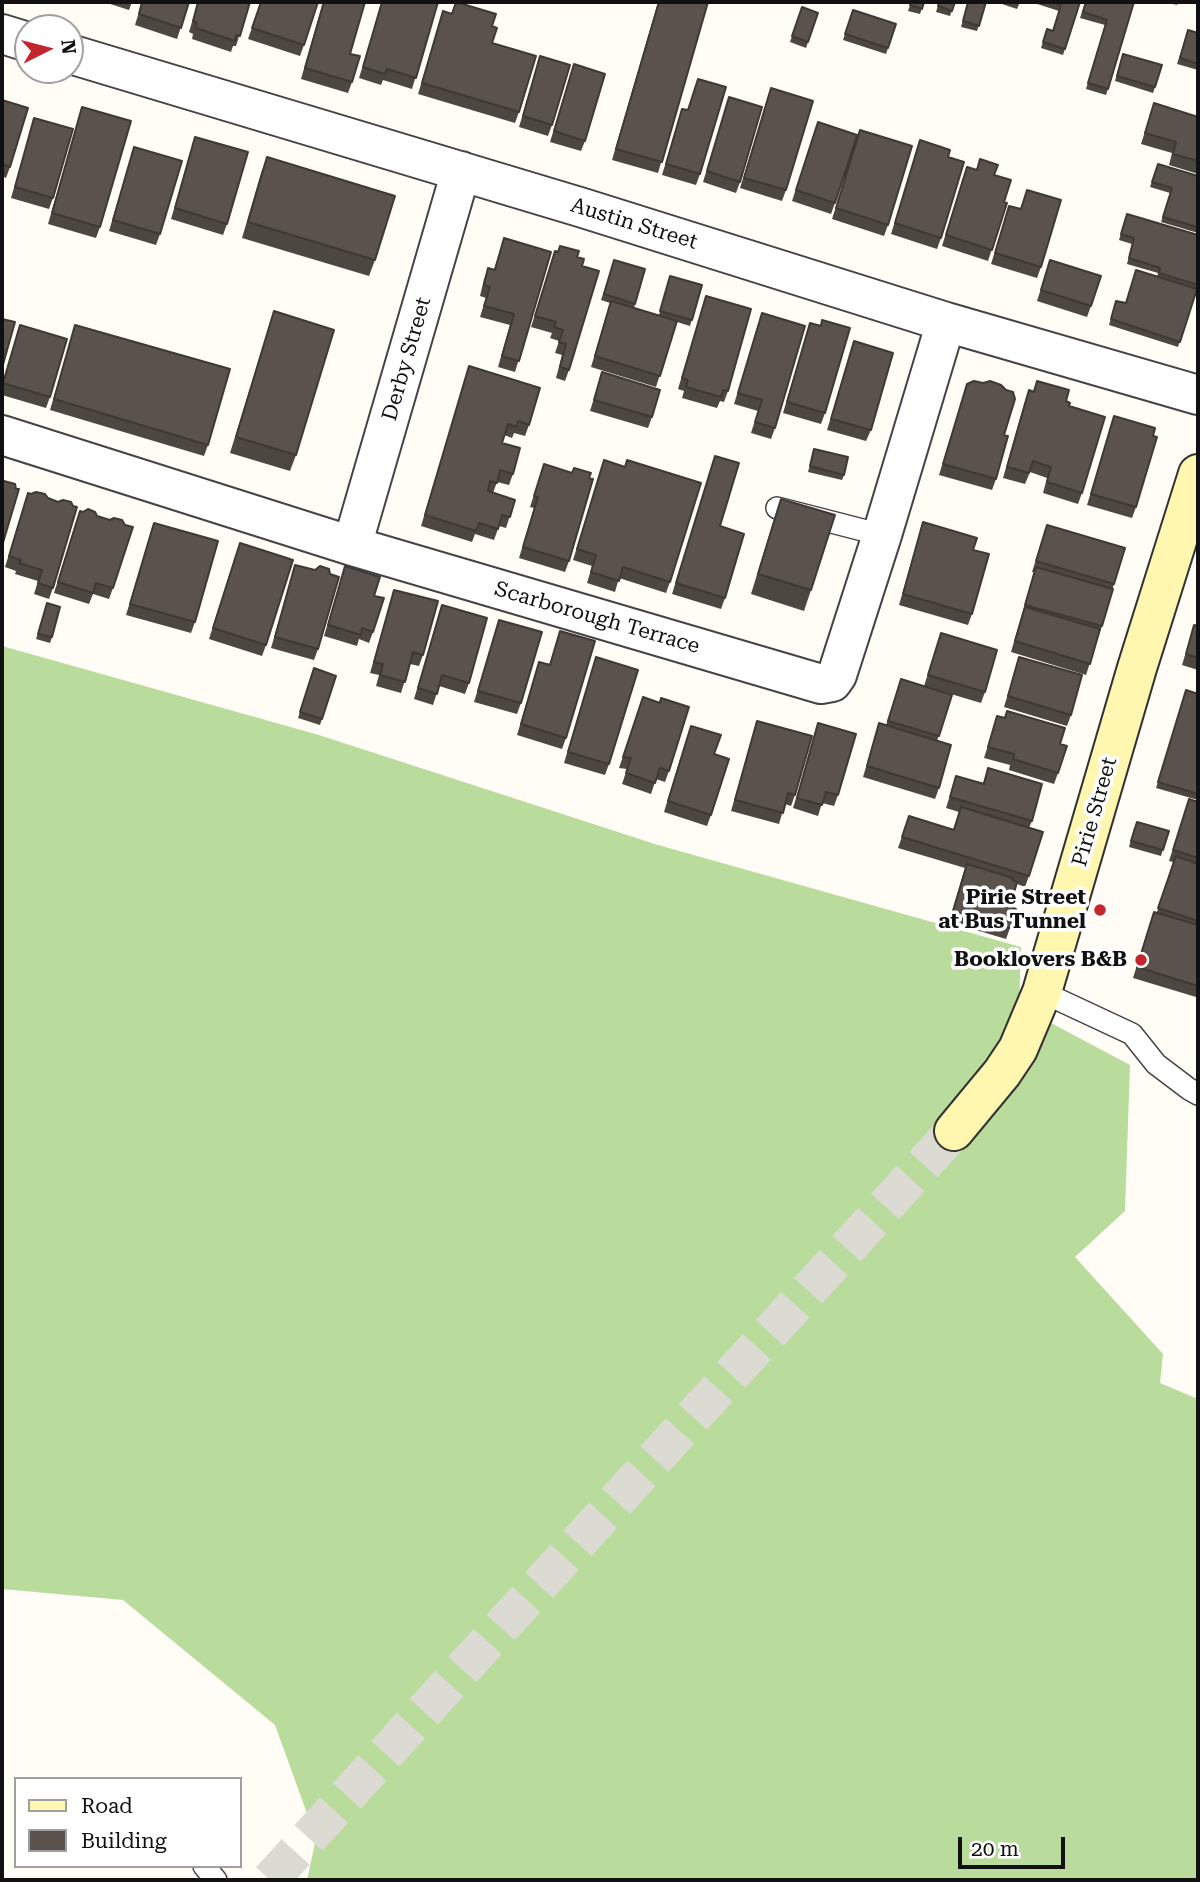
<!DOCTYPE html>
<style>
body{margin:0}
#map{position:relative;width:1200px;height:1882px;overflow:hidden;background:#fffdf5;font-family:"Roboto Serif",serif}
canvas{display:block}
.frame{position:absolute;inset:0;border:4px solid #111;pointer-events:none}
.legend{position:absolute;left:14px;top:1777px;width:228px;height:91px;box-sizing:border-box;background:#fff;border:2px solid #a0a0a0;margin:0;padding:9px 12px;list-style:none;font-size:21px;color:#111}
.legend li{display:flex;align-items:center;gap:14px;height:35px}
.legend b{width:35px;border:2px solid #a0a0a0}
.north{position:absolute;left:14px;top:14px;width:70px;height:70px;box-sizing:border-box;background:#fff;border:2px solid #a0a0a0;border-radius:50%;rotate:84deg;font-size:19px;font-weight:700;line-height:28px;text-align:center;color:#111}
.north::after{content:'';display:block;margin:auto;width:24px;height:32px;background:#c4262e;clip-path:polygon(50% 0,100% 100%,50% 72%,0 100%)}
.scale{position:absolute;left:958px;top:1837px;width:107px;height:32px;box-sizing:border-box;border:4px solid #111;border-top:0;padding-left:9px;font-size:21px;line-height:24px;white-space:nowrap;color:#111;-webkit-text-stroke:5px #fff;paint-order:stroke}
</style>
<div id="map">
<canvas width="1200" height="1882"></canvas>
<div class="frame"></div>
<ul class="legend">
<li><b style="height:9px;background:#fff6b0"></b>Road</li>
<li><b style="height:19px;background:#5a524d"></b>Building</li>
</ul>
<div class="north">N</div>
<div class="scale">20 m</div>
</div>
<script>
const c = document.querySelector('canvas').getContext('2d');
c.lineJoin = 'round';
function fillPath(path, color) {
  c.fillStyle = color;
  c.fill(path, 'evenodd');
}
function shape(rows) {
  const path = new Path2D();
  for (const r of rows) {
    path.moveTo(r[0], r[1]);
    for (let i = 2; i < r.length; i += 2) path.lineTo(r[i], r[i + 1]);
  }
  return path;
}
function trace(path, color, width, dash) {
  c.strokeStyle = color;
  c.lineWidth = width;
  c.lineCap = dash ? 'butt' : 'round';
  c.setLineDash(dash || []);
  c.stroke(path);
}
function drawText(font, color, halo, rows, align = 'center') {
  c.font = font + ' "Roboto Serif",serif';
  c.lineWidth = 7;
  c.setLineDash([]);
  c.textBaseline = 'middle';
  c.strokeStyle = halo;
  c.fillStyle = color;
  for (const [text, x, y, turn = 0] of rows) {
    c.save();
    c.translate(x, y);
    c.rotate((+turn || 0) * Math.PI / 180);
    c.textAlign = isNaN(turn) ? turn : align;
    if (halo) c.strokeText(text, 0, 0);
    c.fillText(text, 0, 0);
    c.restore();
  }
}
fillPath(shape([
 [2,646,319,735,658,845,1021,947,1019,1006,1130,1065,1125,1211,1075,1257,1163,1354,1160,1383,1198,1399,1198,1880,307,1880,316,1838,275,1725,123,1600,2,1589]
]), '#b9dc9c');
trace(shape([
 [270,1880,954,1131]
]), '#dbdad3', 38, [38, 19]);
const lane = shape([
 [777,508,882,535],
 [1042,992,1132,1034,1156,1064,1189,1089,1198,1094],
 [204,1866,216,1880]
]);
const street = shape([
 [2,34,28,42],
 [70,54,583,208,946,322,1198,395],
 [2,435,352,546,821,684,832,682,837,675,882,535,946,322],
 [352,546,461,171]
]);
const secondary = shape([
 [954,1131,1002,1073,1018,1049,1042,992,1137,668,1198,474]
]);
trace(lane, '#444', 24);
trace(street, '#444', 42);
trace(secondary, '#333', 42);
trace(lane, '#fff', 21);
trace(street, '#fff', 38);
trace(secondary, '#fff6b0', 38);
fillPath(shape([
 [104,2,132,2,129,10],
 [142,2,189,2,177,39,135,25],
 [198,2,250,2,236,46,233,46,231,52,192,39,193,34,189,32],
 [261,2,304,45,300,56,248,39],
 [323,2,365,2,350,54,352,82,348,93,301,79],
 [382,2,438,2,412,89,383,80,381,85,359,78],
 [456,2,492,26,492,43,519,112,515,123,418,94,443,11,451,14],
 [658,2,708,2,658,173,612,160],
 [911,2,924,2,920,14,908,11],
 [939,2,955,2,950,16,936,12],
 [968,2,986,2,977,31,961,27],
 [1003,2,1020,2,1017,9,1002,4],
 [1031,2,1080,2,1063,55,1041,48,1047,29,1053,31,1059,11],
 [1085,2,1134,2,1106,95,1086,89,1105,25,1080,18],
 [1166,2,1178,2,1177,5],
 [802,7,818,13,806,48,790,42],
 [853,10,896,24,886,54,843,40],
 [1188,30,1198,33,1198,31,1198,70,1177,64],
 [540,56,552,125,548,136,519,127],
 [1121,59,1162,65,1153,93,1115,81],
 [574,64,585,141,581,151,550,142],
 [698,79,700,174,696,185,662,175,682,109,688,110],
 [771,88,786,190,782,201,740,188],
 [729,97,740,182,736,193,703,182],
 [2,100,10,167,6,178,2,176],
 [1154,103,1198,117,1198,116,1198,174,1169,165,1172,153,1141,144],
 [82,107,100,227,96,238,48,224],
 [34,118,53,198,49,209,11,198],
 [860,130,888,225,884,236,832,219],
 [814,133,835,203,831,214,792,201],
 [195,137,227,224,223,235,171,219],
 [920,140,948,157,941,238,937,249,891,234],
 [134,147,160,234,156,245,109,231],
 [267,157,375,260,369,276,242,238,261,173],
 [1158,164,1198,176,1198,233,1161,222,1170,193,1150,187],
 [994,175,1004,202,1007,203,988,261,942,246,963,178],
 [1027,190,1041,267,1037,278,991,264,1009,206,1021,209],
 [1125,219,1198,235,1198,291,1196,290,1178,347,1109,325,1116,301,1125,303,1157,277,1158,273,1127,264,1132,244,1119,240],
 [504,238,551,252,515,372,498,367,510,325,480,317,486,298,480,296,484,279,488,268,494,269],
 [555,251,577,257,582,266,569,370,565,381,556,378,562,355,555,353,559,341,550,338,552,333,531,327],
 [614,260,645,269,634,308,659,315,670,276,702,285,690,326,677,322,656,387,591,367,610,303,601,300],
 [1050,260,1091,306,1087,317,1037,301],
 [706,296,728,391,724,402,720,401,717,408,682,398,684,391,678,389],
 [274,311,296,455,290,471,230,453],
 [762,313,775,428,771,439,751,433,758,411,734,404],
 [822,320,825,413,821,424,783,413,810,323,820,326],
 [20,325,50,397,46,408,2,395,2,385],
 [75,325,208,445,204,456,50,410],
 [854,341,871,430,866,441,827,430],
 [469,366,529,425,525,436,514,433,512,438,504,435,502,443,513,474,509,485,497,482,493,493,515,500,506,528,499,526,494,540,475,534,472,542,421,526],
 [602,372,652,417,648,428,590,411],
 [1037,381,1066,401,1069,406,1082,493,1078,504,1043,493,1047,478,1030,472,1025,484,1003,478,1025,401,1029,390,1033,391],
 [967,384,1004,435,996,479,992,490,939,475],
 [1114,416,1136,507,1132,518,1087,505],
 [814,449,844,475,842,480,808,472],
 [715,456,725,598,721,609,672,594],
 [604,460,670,582,666,593,619,578,615,592,587,583,592,566,573,560],
 [544,464,569,561,565,572,519,558,534,508,530,507],
 [28,493,53,588,49,599,34,594,38,581,15,574,16,571,5,567],
 [781,499,811,590,804,611,751,594,774,519],
 [83,512,113,588,109,599,93,594,89,604,54,593,76,522],
 [923,522,973,550,972,614,968,625,899,605],
 [154,523,195,622,191,633,126,615],
 [1047,525,1114,584,1102,626,1086,675,1011,652,1034,572,1032,572],
 [236,554,266,645,262,656,209,639],
 [295,565,318,649,314,660,271,648],
 [345,566,374,596,373,632,369,643,359,639,357,646,324,636],
 [394,590,423,655,419,666,410,664,401,693,376,686,379,675,370,673],
 [47,603,52,637,50,643,36,639],
 [442,605,469,683,465,694,439,686,433,705,414,699],
 [499,620,521,703,517,714,474,702],
 [1194,625,1198,626,1198,670,1182,665],
 [560,631,566,738,562,749,517,735,539,662,550,664],
 [941,633,985,692,981,703,924,686],
 [596,657,609,764,605,775,564,763],
 [1019,657,1071,715,1067,726,1004,707],
 [314,668,336,676,320,725,298,718],
 [901,679,952,695,937,741,939,788,935,799,863,777,879,723,886,725],
 [1186,690,1198,694,1198,800,1156,788],
 [643,697,669,771,665,782,656,779,651,794,622,784,627,769,619,768],
 [1007,711,1060,744,1058,773,1054,784,1009,770,1010,765,984,758,997,716,1004,718],
 [757,721,795,795,791,806,785,804,779,824,731,811],
 [818,723,838,795,834,806,822,803,818,816,793,808],
 [687,737,714,754,711,815,707,826,664,812],
 [988,768,1032,821,1029,828,1029,876,1025,887,1017,884,1010,907,1010,928,1006,939,949,922,965,868,898,848,909,816,953,830,959,812,946,808,956,776,983,783],
 [1189,799,1198,802,1198,991,1196,997,1133,978,1150,923,1154,912,1157,912,1173,862,1169,861],
 [1134,828,1169,831,1161,856,1129,847]
]), '#4d4742');
const building = shape([
 [142,2,189,2,181,28,139,14,142,2],
 [198,2,250,2,240,36,236,35,235,41,196,28,197,23,193,21,198,2],
 [261,2,318,2,304,45,252,28,261,2],
 [324,2,365,2,350,54,360,56,352,82,305,68,324,2],
 [382,2,438,2,416,78,387,69,385,74,363,67,382,2],
 [456,2,496,14,492,26,497,28,492,43,536,56,519,112,422,83,443,11,452,14,456,2],
 [659,2,708,2,662,162,616,149,659,2],
 [911,2,924,2,922,9,910,5,911,2],
 [939,2,955,2,952,11,938,6,939,2],
 [968,2,986,2,979,26,963,21,968,2],
 [1051,2,1080,2,1065,49,1043,42,1047,29,1053,31,1061,5,1051,2],
 [1086,2,1134,2,1108,89,1088,83,1107,20,1083,12,1086,2],
 [802,7,818,13,808,42,792,36,802,7],
 [853,10,896,24,888,48,845,34,853,10],
 [1188,30,1198,33,1198,32,1198,64,1180,58,1188,30],
 [1123,54,1162,65,1155,87,1117,76,1123,54],
 [540,56,570,65,552,125,523,116,540,56],
 [574,64,605,74,585,141,554,131,574,64],
 [698,79,726,87,700,174,666,164,682,109,688,110,698,79],
 [771,88,813,101,786,190,744,178,771,88],
 [729,97,762,107,740,182,707,171,729,97],
 [2,100,28,108,10,167,2,164,2,100],
 [1154,103,1198,117,1198,161,1173,154,1176,142,1145,133,1154,103],
 [82,107,131,121,100,227,52,213,82,107],
 [34,118,73,129,53,198,15,187,34,118],
 [818,122,857,135,835,203,796,190,818,122],
 [860,130,912,146,888,225,836,208,860,130],
 [195,137,248,152,227,224,175,208,195,137],
 [920,140,950,150,948,157,964,162,941,238,895,223,920,140],
 [134,147,182,161,160,234,113,220,134,147],
 [267,157,395,196,375,260,248,222,267,157],
 [980,159,998,165,994,175,1011,180,1004,202,1007,203,992,250,946,235,967,167,977,170,980,159],
 [1158,164,1198,176,1198,227,1163,217,1172,188,1152,182,1158,164],
 [1027,190,1061,200,1041,267,995,253,1009,206,1021,209,1027,190],
 [1127,214,1198,235,1198,285,1159,273,1160,268,1129,258,1134,238,1121,234,1127,214],
 [504,238,551,252,519,361,502,356,514,314,484,306,490,287,484,285,488,268,495,270,504,238],
 [560,246,579,251,577,257,584,259,582,266,599,271,569,370,560,367,566,344,559,342,563,330,554,327,556,322,535,316,555,251,558,252,560,246],
 [614,260,645,269,635,304,604,294,614,260],
 [1050,260,1101,276,1091,306,1041,290,1050,260],
 [1136,270,1197,289,1180,342,1111,319,1116,301,1126,303,1136,270],
 [670,276,702,285,692,320,660,311,670,276],
 [706,296,751,309,728,391,723,390,721,397,686,387,688,380,682,378,706,296],
 [611,301,677,321,660,376,595,356,611,301],
 [274,311,334,330,296,455,236,437,274,311],
 [762,313,805,326,775,428,755,422,762,400,738,393,762,313],
 [2,319,15,322,2,368,2,319],
 [822,320,850,328,825,413,787,402,810,323,821,326,822,320],
 [20,325,67,339,50,397,3,383,20,325],
 [75,325,230,369,208,445,54,399,75,325],
 [854,341,893,353,871,430,831,419,854,341],
 [469,366,540,388,529,425,518,421,516,427,508,424,502,443,520,448,513,474,500,470,497,483,490,481,488,491,515,500,510,517,502,515,498,529,479,523,476,531,425,515,469,366],
 [602,372,660,390,652,417,594,400,602,372],
 [974,381,983,383,990,381,1001,385,1006,390,1013,392,1015,399,1004,435,1008,436,996,479,943,464,967,384,974,381],
 [1037,381,1069,390,1066,401,1070,403,1069,406,1105,417,1082,493,1047,482,1051,467,1033,461,1029,473,1007,467,1029,390,1034,392,1037,381],
 [1114,416,1155,428,1153,436,1157,437,1136,507,1091,494,1114,416],
 [814,449,848,457,844,475,810,466,814,449],
 [715,456,739,463,720,526,744,534,725,598,676,583,715,456],
 [604,460,625,467,627,460,701,483,670,582,623,567,619,581,591,572,596,555,577,549,604,460],
 [544,464,572,473,574,468,591,473,589,478,593,479,569,561,523,547,538,497,534,496,544,464],
 [4,481,15,484,16,489,19,489,2,546,2,482,4,481],
 [36,492,45,494,48,498,58,502,63,500,71,502,73,506,77,507,53,588,38,583,42,570,19,563,21,560,9,556,28,493,31,494,36,492],
 [781,499,835,515,811,590,758,574,781,499],
 [88,509,95,512,97,516,110,520,114,518,122,520,125,525,133,527,113,588,96,583,93,593,58,582,80,511,83,512,88,509],
 [923,522,977,538,973,550,989,554,972,614,903,594,923,522],
 [154,523,218,541,195,622,130,604,154,523],
 [1047,525,1125,548,1114,584,1036,561,1047,525],
 [240,543,293,560,266,645,213,628,240,543],
 [295,565,315,570,320,566,329,569,330,574,339,577,318,649,275,637,295,565],
 [345,566,380,577,374,596,384,598,373,632,362,628,361,635,328,625,345,566],
 [1036,567,1113,589,1102,626,1025,605,1036,567],
 [394,590,438,601,423,655,413,652,405,682,380,675,383,664,374,662,394,590],
 [47,603,60,607,52,637,38,634,47,603],
 [442,605,487,618,469,683,442,675,437,694,418,688,442,605],
 [1025,607,1100,629,1090,664,1015,641,1025,607],
 [499,620,542,632,521,703,478,691,499,620],
 [1194,625,1198,626,1198,658,1186,654,1194,625],
 [560,631,595,641,566,738,521,724,539,662,550,665,560,631],
 [941,633,997,650,985,692,928,675,941,633],
 [596,657,638,670,609,764,568,752,596,657],
 [1019,657,1082,675,1071,715,1008,696,1019,657],
 [314,668,336,676,322,719,300,712,314,668],
 [901,679,952,695,939,736,888,721,901,679],
 [1186,690,1198,694,1198,794,1158,782,1186,690],
 [643,697,660,703,661,698,689,707,669,771,660,768,655,783,626,773,631,758,623,757,643,697],
 [1007,711,1065,728,1060,744,1067,746,1058,773,1013,759,1014,754,988,747,997,716,1005,718,1007,711],
 [757,721,812,736,795,795,788,793,783,813,735,800,757,721],
 [818,723,856,734,838,795,826,792,822,805,797,798,818,723],
 [879,723,951,745,939,788,867,766,879,723],
 [691,726,721,735,714,754,729,759,711,815,668,801,691,726],
 [988,768,1042,784,1032,821,950,797,956,776,984,784,988,768],
 [1189,799,1198,802,1198,858,1173,850,1189,799],
 [961,807,1043,832,1029,876,902,837,909,816,954,830,961,807],
 [1137,822,1169,831,1163,850,1131,841,1137,822],
 [1176,856,1198,864,1198,921,1158,908,1176,856],
 [967,864,1013,878,1012,880,1017,882,1010,907,1016,909,1010,928,953,911,967,864],
 [1154,912,1198,925,1198,986,1137,967,1154,912]
]);
fillPath(building, '#5a524d');
trace(building, '#3f3936', 2);
for (const [x, y, r, color] of [
 [1100,910,7,"#c4262e"],
 [1141,960,7,"#c4262e"]
]) {
  const dot = new Path2D();
  dot.arc(x, y, r, 0, 2 * Math.PI);
  c.fillStyle = color;
  c.fill(dot);
  trace(dot, '#fff', 2.5);
}
drawText('21px', '#111', '#fff', [
 ["Austin Street",634,224,17],
 ["Derby Street",407,359,-74],
 ["Scarborough Terrace",597,618,16],
 ["Pirie Street",1095,812,-74]
]);
drawText('bold 21px', '#111', '#fff', [
 ["Pirie Street",1086,898],
 ["at Bus Tunnel",1086,922],
 ["Booklovers B&B",1127,960]
], 'right');
</script>
